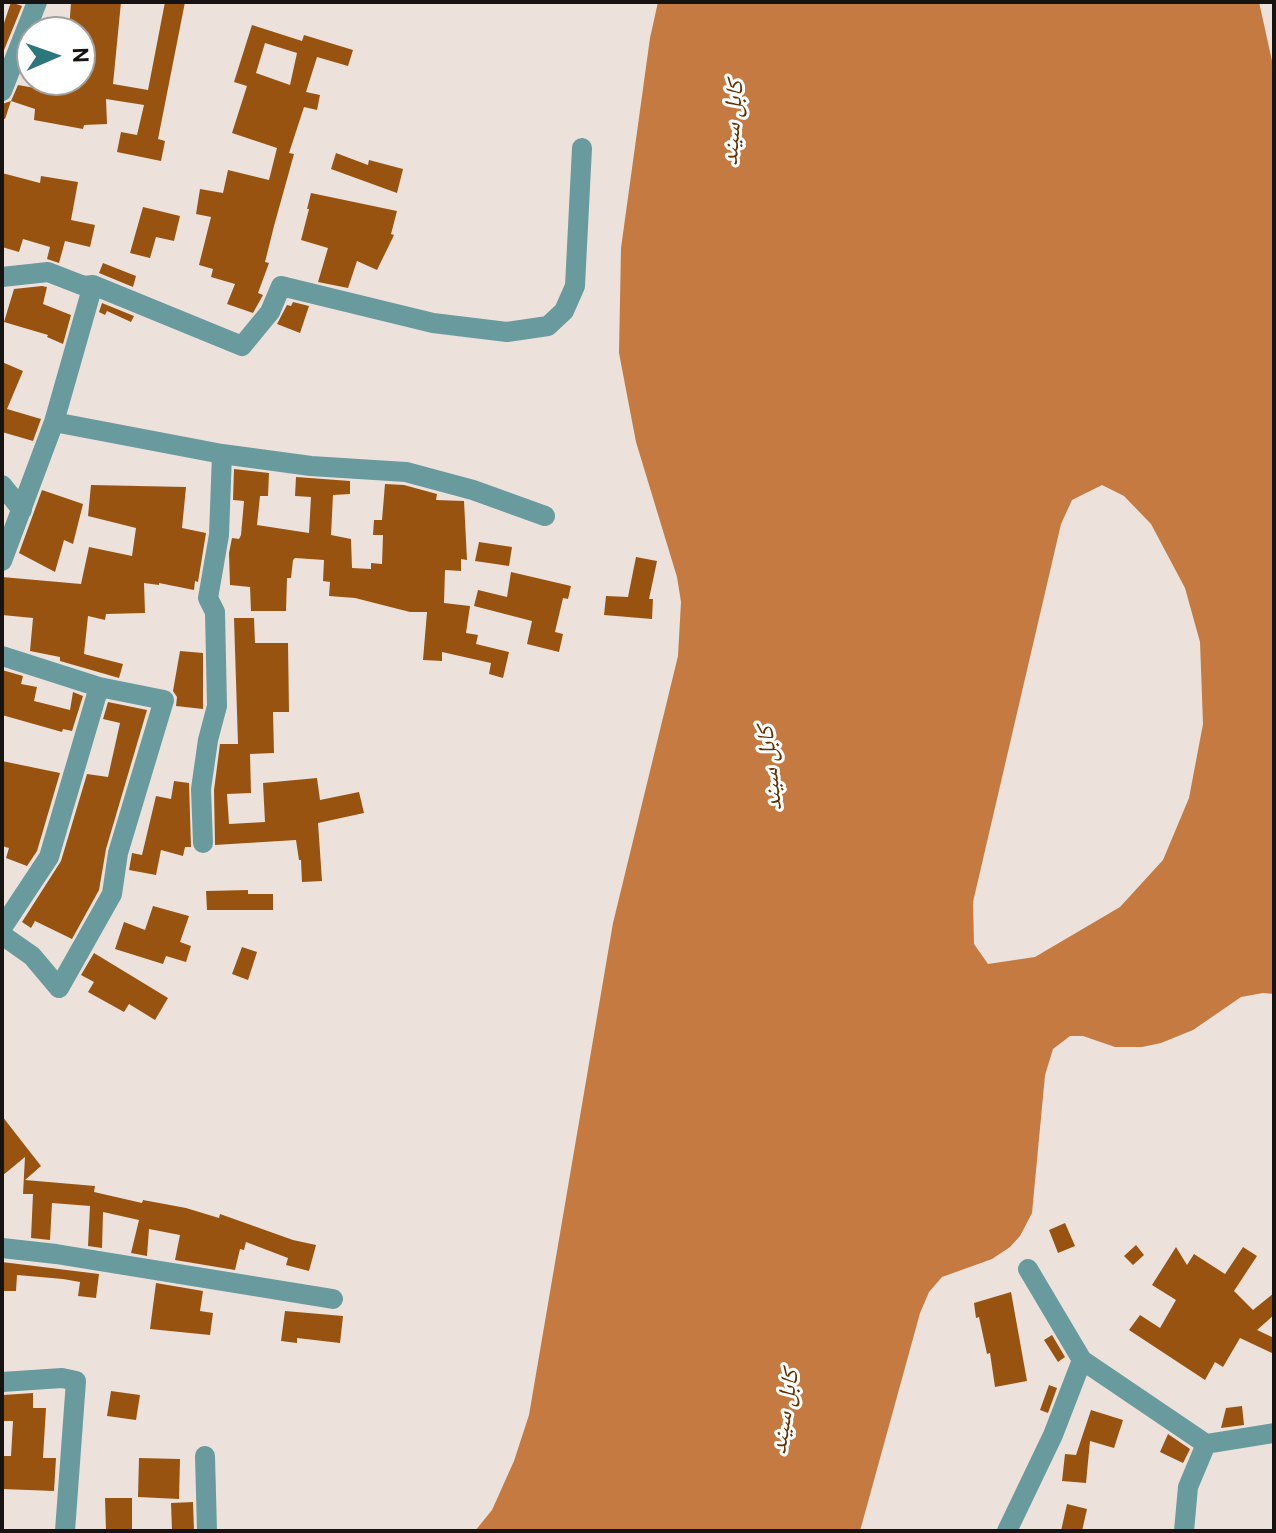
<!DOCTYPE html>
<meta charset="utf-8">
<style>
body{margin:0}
#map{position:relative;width:1276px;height:1533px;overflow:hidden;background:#ede2db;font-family:Overpass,sans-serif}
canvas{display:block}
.frame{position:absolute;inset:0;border:4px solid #161310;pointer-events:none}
.north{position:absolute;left:16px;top:16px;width:80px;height:80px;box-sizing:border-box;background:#fff;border:2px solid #a2a19f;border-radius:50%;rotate:88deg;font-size:22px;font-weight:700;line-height:32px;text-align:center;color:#161310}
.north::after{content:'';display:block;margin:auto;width:28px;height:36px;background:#2d767c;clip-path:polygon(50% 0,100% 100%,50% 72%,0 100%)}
</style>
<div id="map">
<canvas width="1276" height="1533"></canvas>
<div class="frame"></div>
<div class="north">N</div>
</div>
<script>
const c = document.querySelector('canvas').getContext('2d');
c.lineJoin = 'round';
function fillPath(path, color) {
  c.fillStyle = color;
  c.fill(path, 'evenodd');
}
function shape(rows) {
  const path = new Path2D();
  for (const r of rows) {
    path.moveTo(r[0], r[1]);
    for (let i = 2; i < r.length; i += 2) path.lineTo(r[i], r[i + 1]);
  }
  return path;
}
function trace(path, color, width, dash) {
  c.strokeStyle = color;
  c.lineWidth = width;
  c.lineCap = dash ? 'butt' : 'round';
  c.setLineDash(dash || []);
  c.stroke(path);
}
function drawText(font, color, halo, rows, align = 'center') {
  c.font = font + ' Overpass,"Noto Naskh Arabic",sans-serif';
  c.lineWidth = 6;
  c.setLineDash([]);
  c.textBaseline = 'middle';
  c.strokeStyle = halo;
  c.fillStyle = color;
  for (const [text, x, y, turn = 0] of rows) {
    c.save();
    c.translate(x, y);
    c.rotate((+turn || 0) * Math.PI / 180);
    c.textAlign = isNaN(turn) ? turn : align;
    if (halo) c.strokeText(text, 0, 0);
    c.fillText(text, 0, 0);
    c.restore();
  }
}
fillPath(shape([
 [658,2,1259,2,1274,70,1274,994,1263,993,1241,997,1193,1030,1161,1043,1142,1047,1115,1047,1083,1036,1070,1036,1053,1049,1045,1075,1032,1213,1020,1236,1010,1247,992,1259,942,1277,929,1292,920,1313,860,1531,475,1531,492,1510,514,1461,529,1415,613,923,678,656,681,602,677,577,636,442,619,353,621,248,650,38],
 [1102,485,1124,496,1151,524,1185,588,1200,642,1203,724,1189,798,1163,860,1120,907,1035,957,988,964,974,944,973,902,1061,524,1072,500]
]), '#c47a40');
fillPath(shape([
 [11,2,22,6,2,55,2,29],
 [71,2,121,2,113,84,148,90,165,2,185,2,158,139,165,141,161,161,117,152,121,132,137,135,144,105,106,99,107,124,84,125,83,129,34,120,35,109,11,101,5,119,2,118,2,104,11,101,18,85,69,94,70,80,80,80,80,32,69,32],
 [252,25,302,41,304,35,353,50,348,66,317,57,306,92,320,95,317,110,304,107,289,153,294,154,274,226,265,262,269,263,258,293,263,295,253,313,227,304,235,284,211,277,213,269,199,265,211,217,196,214,200,189,223,193,228,170,269,180,277,148,232,133,247,86,234,82],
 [265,43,297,53,290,85,256,73],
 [336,153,368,165,369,160,403,169,397,193,331,169],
 [2,173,40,183,41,176,78,182,71,220,95,225,90,247,65,241,59,263,47,259,50,247,23,239,19,252,2,247],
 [311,193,397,211,391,234,394,235,377,270,357,261,348,288,318,282,328,248,301,240,309,209,307,209],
 [143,207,180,216,174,241,156,237,150,258,130,253],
 [103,263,136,276,133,287,99,273],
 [42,286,47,287,43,304,71,315,63,344,47,337,48,335,4,322,14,289],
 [293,302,309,306,300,333,277,324,287,305,291,306],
 [102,303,134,316,131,322,107,311,105,315,99,312],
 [2,362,23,371,7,409,41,419,33,441,2,432],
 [234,469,269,473,268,496,260,496,257,525,309,533,311,497,295,496,296,477,350,481,350,494,333,495,331,535,351,539,352,568,371,569,371,563,382,564,383,535,373,535,374,520,382,520,385,484,404,485,437,494,436,500,464,501,467,560,461,559,461,571,445,570,444,603,470,606,466,633,478,635,476,644,509,652,503,678,489,674,491,663,442,652,442,661,423,660,427,612,410,612,355,598,329,596,330,582,323,581,324,560,295,558,293,560,291,578,287,578,286,611,251,611,250,587,230,585,229,553,232,538,239,539,241,535,244,501,233,500],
 [91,485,186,487,182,528,206,533,198,582,195,581,194,590,159,583,159,585,144,583,145,613,106,614,105,620,88,616,84,654,123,664,119,678,60,661,60,657,30,651,33,618,2,615,2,577,81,584,89,547,132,556,136,528,88,516],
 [42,490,83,504,73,544,64,540,55,572,19,553],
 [479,542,512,547,509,566,475,561],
 [636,557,657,561,649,599,653,599,652,619,604,615,606,596,628,597],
 [511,572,571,586,568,599,563,598,555,632,563,634,559,652,527,644,532,621,474,606,478,590,507,597],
 [234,618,254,618,255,643,288,643,289,712,273,712,274,753,250,754,251,793,227,794,229,824,265,822,263,783,317,778,320,800,359,792,364,813,318,823,322,881,302,882,301,860,299,860,296,840,215,845,214,790,220,744,238,744],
 [180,651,203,653,203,709,176,706,177,697,173,691],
 [2,670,23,676,21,684,37,687,34,701,70,710,73,692,83,696,72,731,63,729,62,732,2,715],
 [108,702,147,710,106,849,99,890,72,939,35,921,31,928,22,922,61,861,87,774,108,777,120,723,103,719],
 [2,761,60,773,37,851,27,866,6,858,9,848,2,846],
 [174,781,189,783,191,847,185,847,183,856,161,850,156,875,129,870,132,853,142,855,156,796,171,799],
 [248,890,248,894,273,894,273,910,207,910,206,891],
 [153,906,189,916,180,942,191,946,186,962,166,956,163,964,115,949,124,922,145,930],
 [242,947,257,952,248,980,232,974],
 [94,953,168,998,155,1020,129,1004,124,1012,88,992,94,982,81,975],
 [2,1116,41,1166,25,1180,95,1186,94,1192,142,1203,143,1200,186,1208,219,1218,220,1214,293,1240,316,1245,309,1271,286,1265,288,1258,246,1242,244,1250,240,1249,235,1270,175,1260,180,1235,149,1229,147,1256,131,1253,139,1220,103,1212,102,1248,88,1246,90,1206,52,1203,50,1240,31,1238,33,1194,23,1194,25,1157,2,1176],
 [1065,1223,1075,1246,1058,1253,1049,1230],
 [1136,1245,1144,1255,1133,1265,1124,1256],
 [1176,1247,1187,1265,1194,1254,1225,1274,1243,1247,1257,1256,1234,1291,1253,1310,1274,1293,1274,1315,1257,1330,1274,1338,1274,1354,1240,1338,1223,1367,1215,1362,1205,1380,1129,1330,1140,1315,1160,1328,1176,1300,1152,1285],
 [2,1262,99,1274,96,1298,78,1296,80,1282,63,1279,17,1275,16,1291,2,1291],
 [156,1283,203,1291,200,1311,213,1313,210,1335,150,1329],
 [1011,1292,1027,1381,995,1387,990,1353,987,1354,979,1317,976,1318,974,1303],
 [285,1311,343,1316,340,1343,297,1338,297,1343,281,1341],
 [1052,1335,1065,1357,1058,1362,1044,1340],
 [1049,1385,1057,1388,1048,1413,1040,1410],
 [111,1391,140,1395,136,1420,107,1416],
 [33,1393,33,1408,46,1408,43,1458,56,1458,54,1491,2,1489,2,1456,11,1456,13,1421,3,1421,3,1395],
 [1242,1406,1244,1425,1221,1428,1226,1408],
 [1091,1410,1123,1420,1114,1448,1090,1441,1086,1483,1062,1481,1065,1454,1076,1455],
 [1168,1434,1190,1449,1183,1463,1160,1452],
 [139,1458,180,1459,179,1499,138,1497],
 [105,1498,132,1498,132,1531,106,1531],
 [193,1502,194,1531,172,1531,171,1503],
 [1067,1504,1087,1509,1082,1531,1061,1531]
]), '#995311');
trace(shape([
 [2,91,37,2],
 [2,277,48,272,84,286,93,285,242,346,270,312,281,286,433,323,507,332,548,326,564,311,575,286,582,148],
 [54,422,222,454,311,466,406,472,473,490,545,516],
 [2,485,22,510],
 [2,561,54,422,93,285],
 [2,656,99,687,164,700,118,853,112,894,59,988,32,956,2,935],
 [203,843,201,789,208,740,217,706,215,612,208,598,219,535,222,454],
 [2,928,49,857,99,687],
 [2,1248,56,1254,333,1299],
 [1028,1269,1082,1360,1206,1444],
 [2,1382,62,1378,76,1381,65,1531],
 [205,1456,207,1531],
 [1007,1531,1053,1435,1082,1360],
 [1184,1531,1188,1487,1206,1444,1274,1433]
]), '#699a9e', 20);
drawText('italic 24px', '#613000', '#fff', [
 ["کابل سيند",735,123,-86],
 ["کابل سيند",772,768,-96],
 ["کابل سيند",787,1412,-81]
]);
</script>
